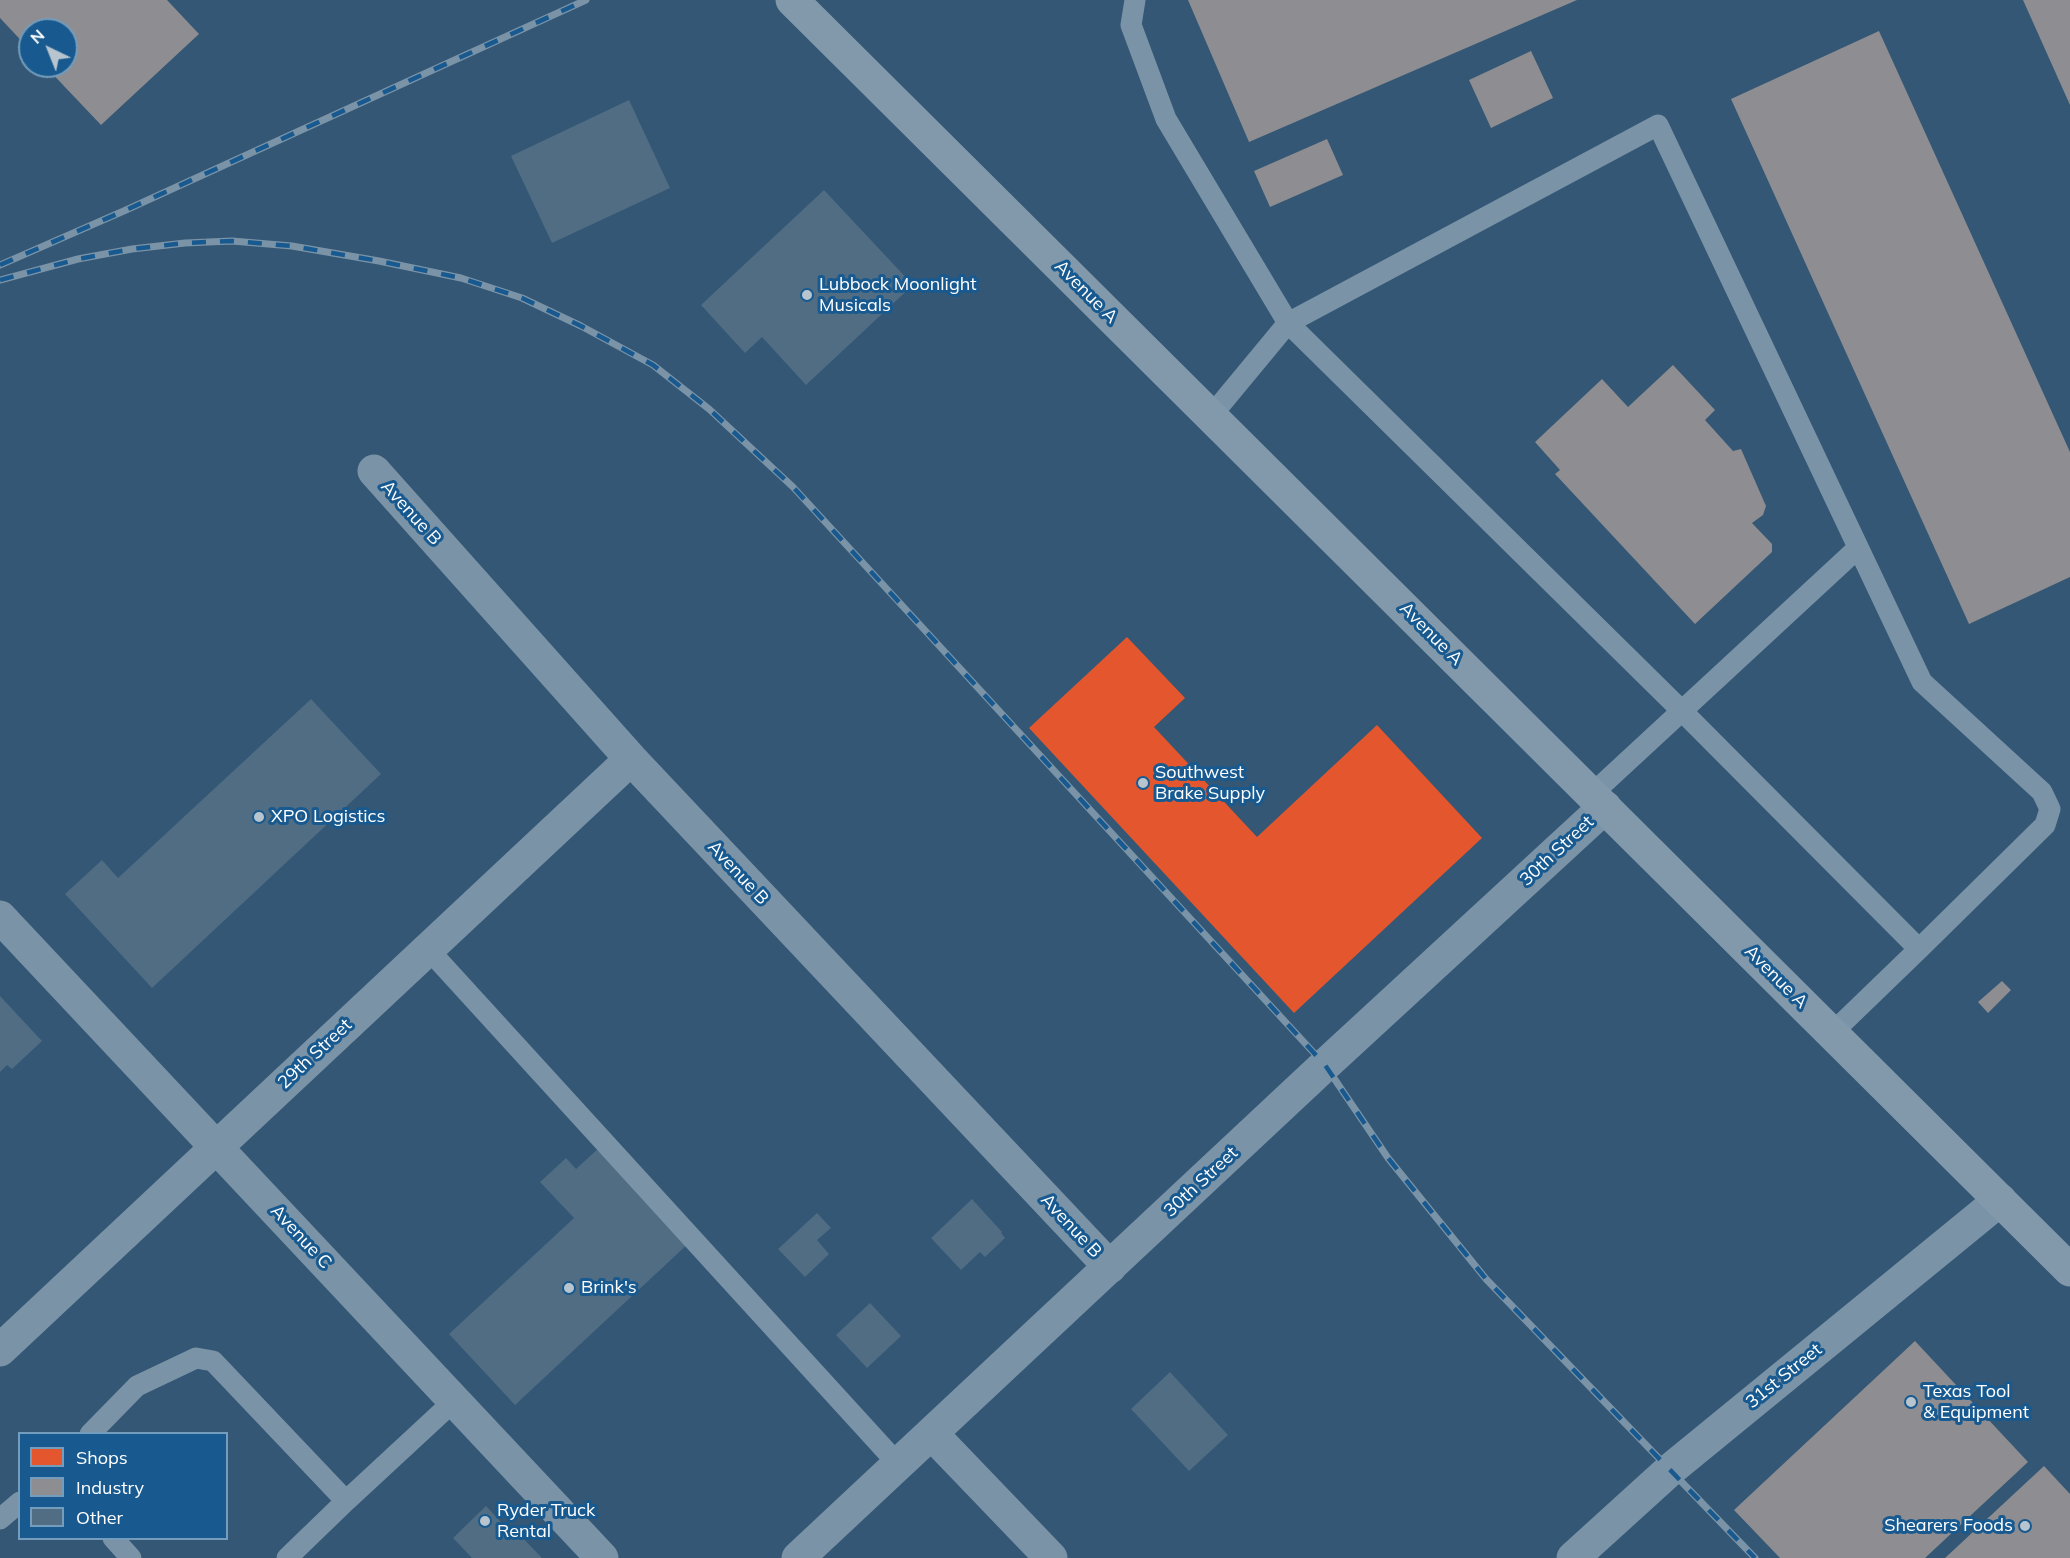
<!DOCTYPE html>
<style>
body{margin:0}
#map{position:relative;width:2070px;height:1558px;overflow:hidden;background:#335774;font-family:Mulish,sans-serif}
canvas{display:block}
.legend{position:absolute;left:18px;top:1432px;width:210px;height:108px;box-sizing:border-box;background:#185a8f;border:2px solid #749cbc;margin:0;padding:8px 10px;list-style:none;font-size:18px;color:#fff}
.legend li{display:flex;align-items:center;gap:12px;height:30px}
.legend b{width:30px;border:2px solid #749cbc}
.north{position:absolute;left:18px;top:18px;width:60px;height:60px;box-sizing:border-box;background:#185a8f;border:2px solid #749cbc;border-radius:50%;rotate:317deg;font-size:16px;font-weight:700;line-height:24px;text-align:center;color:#fff}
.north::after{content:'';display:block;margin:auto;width:21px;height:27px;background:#b8c4ce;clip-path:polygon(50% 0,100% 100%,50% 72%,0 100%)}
</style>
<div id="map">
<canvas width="2070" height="1558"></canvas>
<ul class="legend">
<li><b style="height:16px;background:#e4572e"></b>Shops</li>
<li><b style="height:16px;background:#8d8d92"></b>Industry</li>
<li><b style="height:16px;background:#506d84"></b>Other</li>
</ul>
<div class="north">N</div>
</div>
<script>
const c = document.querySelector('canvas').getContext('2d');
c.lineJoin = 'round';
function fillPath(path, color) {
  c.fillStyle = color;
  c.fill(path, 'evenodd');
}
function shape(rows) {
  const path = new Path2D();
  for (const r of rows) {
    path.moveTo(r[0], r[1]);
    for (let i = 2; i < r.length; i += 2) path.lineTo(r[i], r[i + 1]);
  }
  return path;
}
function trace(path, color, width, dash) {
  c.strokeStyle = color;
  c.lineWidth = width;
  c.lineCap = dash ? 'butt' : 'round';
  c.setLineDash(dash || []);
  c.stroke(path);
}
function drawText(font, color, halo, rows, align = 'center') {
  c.font = font + ' Mulish,sans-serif';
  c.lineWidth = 6;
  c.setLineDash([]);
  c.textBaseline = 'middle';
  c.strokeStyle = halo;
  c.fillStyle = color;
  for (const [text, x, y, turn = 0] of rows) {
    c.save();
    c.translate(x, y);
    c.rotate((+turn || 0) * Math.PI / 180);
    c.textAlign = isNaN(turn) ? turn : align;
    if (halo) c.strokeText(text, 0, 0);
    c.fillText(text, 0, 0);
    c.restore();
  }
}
fillPath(shape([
 [1127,637,1185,698,1154,727,1257,837,1377,725,1482,838,1294,1013,1029,728]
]), '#e4572e');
fillPath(shape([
 [0,0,167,0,199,34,101,125,45,66,66,66,66,30,30,30,30,50,0,18],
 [1188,0,1577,0,1249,142],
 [2023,0,2070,0,2070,105],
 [1879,31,2070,452,2070,577,1969,624,1731,99],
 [1531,51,1553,98,1491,128,1469,80],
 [1327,139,1343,175,1270,207,1254,171],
 [1673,365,1715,410,1705,420,1733,451,1741,449,1766,506,1763,515,1752,523,1772,544,1772,552,1695,624,1555,474,1560,470,1535,442,1602,379,1628,407],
 [2002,981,2011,990,1988,1013,1978,1002],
 [1915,1341,2028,1462,1925,1558,1780,1558,1734,1510],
 [2044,1466,2070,1494,2070,1558,1945,1558]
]), '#8d8d92');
fillPath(shape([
 [629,100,670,188,552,243,511,156],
 [824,190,913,285,806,385,762,337,745,353,701,305],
 [311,699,381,774,152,988,65,894,102,860,118,878],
 [0,996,42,1041,12,1069,7,1065,0,1072],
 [600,1147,690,1242,515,1405,449,1334,574,1218,540,1182,566,1158,576,1169],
 [972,1199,1002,1232,1001,1233,1005,1238,985,1257,980,1252,961,1270,931,1238],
 [817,1213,831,1228,817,1240,829,1254,805,1277,778,1249],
 [870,1303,901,1336,867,1368,836,1335],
 [1170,1372,1228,1435,1189,1471,1131,1409],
 [486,1506,516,1538,520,1535,542,1558,472,1558,453,1538]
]), '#506d84');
trace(shape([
 [1135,0,1131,25,1166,119,1288,323,1211,416],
 [1592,794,1858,548],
 [428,949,898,1464],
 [1832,1033,1919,949,2045,825,2050,809,2042,792,1922,682,1658,125,1288,323,1682,711,1919,949],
 [90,1434,137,1386,196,1358,213,1361,346,1501,454,1401],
 [0,1519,20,1502],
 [113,1538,131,1558],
 [287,1558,346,1501]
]), '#7a93a7', 21);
trace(shape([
 [374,471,631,759,1110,1267],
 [0,917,602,1558],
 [0,1350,631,759],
 [932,1434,1051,1558],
 [798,1558,1325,1065,1605,807],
 [1573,1558,1671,1469,2000,1200]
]), '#7a93a7', 33);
trace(shape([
 [792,0,2070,1270]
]), '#8299ab', 33);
const rail = shape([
 [0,265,126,210,586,0],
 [0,280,78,259,132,249,185,243,232,241,292,246,379,261,461,278,522,298,581,326,653,365,709,409,793,487,1325,1065,1388,1158,1486,1279,1755,1558]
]);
trace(rail, '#7b93a7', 7);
trace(rail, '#185a8f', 4.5, [14]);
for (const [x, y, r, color] of [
 [807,295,6,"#b8c4ce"],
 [1143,783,6,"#b8c4ce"],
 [259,817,6,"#b8c4ce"],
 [569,1288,6,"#b8c4ce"],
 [1911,1402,6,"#b8c4ce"],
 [485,1521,6,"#b8c4ce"],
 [2025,1526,6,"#b8c4ce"]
]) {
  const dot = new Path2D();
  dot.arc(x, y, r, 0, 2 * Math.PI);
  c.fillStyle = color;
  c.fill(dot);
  trace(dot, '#185a8f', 2);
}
drawText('18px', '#fff', '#185a8f', [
 ["Lubbock Moonlight",819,285],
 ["Musicals",819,306],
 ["Southwest",1155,773],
 ["Brake Supply",1155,794],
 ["XPO Logistics",271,817],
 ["Brink's",581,1288],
 ["Texas Tool",1923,1392],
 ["& Equipment",1923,1413],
 ["Ryder Truck",497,1511],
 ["Rental",497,1532],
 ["Shearers Foods",2013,1526,"right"]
], 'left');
drawText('18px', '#fff', '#185a8f', [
 ["Avenue A",1086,292,45],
 ["Avenue B",411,513,48],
 ["Avenue A",1431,634,45],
 ["30th Street",1557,851,-43],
 ["Avenue B",738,873,47],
 ["Avenue A",1776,977,45],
 ["29th Street",315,1054,-43],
 ["30th Street",1201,1182,-43],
 ["Avenue B",1071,1226,47],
 ["Avenue C",301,1237,47],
 ["31st Street",1784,1376,-39]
]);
</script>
